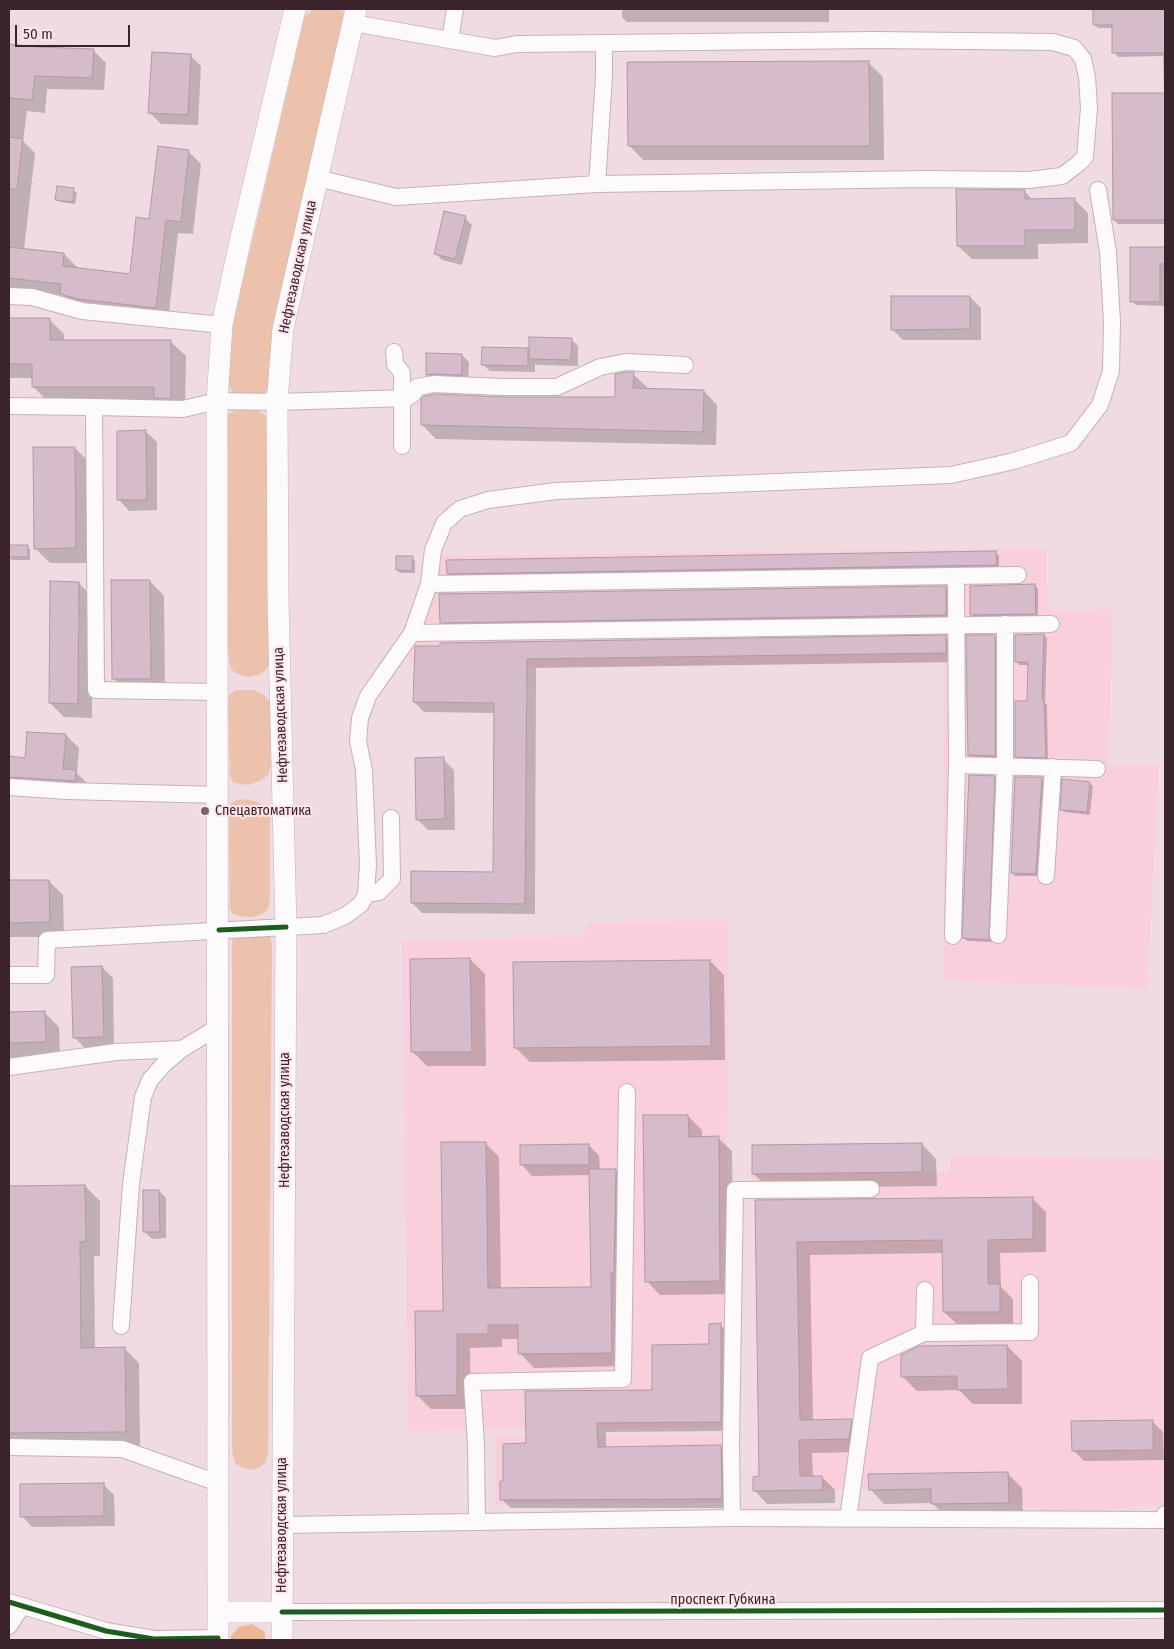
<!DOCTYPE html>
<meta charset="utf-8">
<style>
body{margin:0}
#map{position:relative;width:1174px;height:1649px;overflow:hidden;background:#f1dbe2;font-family:"Fira Sans Condensed",sans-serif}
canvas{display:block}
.frame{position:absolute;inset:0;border:10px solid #3a232b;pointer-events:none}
.scale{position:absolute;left:15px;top:25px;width:115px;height:22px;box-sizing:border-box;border:2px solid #3a232b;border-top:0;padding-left:6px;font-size:15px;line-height:18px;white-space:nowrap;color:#3a232b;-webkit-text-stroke:4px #fee4eb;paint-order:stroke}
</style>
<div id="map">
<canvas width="1174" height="1649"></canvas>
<div class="frame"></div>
<div class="scale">50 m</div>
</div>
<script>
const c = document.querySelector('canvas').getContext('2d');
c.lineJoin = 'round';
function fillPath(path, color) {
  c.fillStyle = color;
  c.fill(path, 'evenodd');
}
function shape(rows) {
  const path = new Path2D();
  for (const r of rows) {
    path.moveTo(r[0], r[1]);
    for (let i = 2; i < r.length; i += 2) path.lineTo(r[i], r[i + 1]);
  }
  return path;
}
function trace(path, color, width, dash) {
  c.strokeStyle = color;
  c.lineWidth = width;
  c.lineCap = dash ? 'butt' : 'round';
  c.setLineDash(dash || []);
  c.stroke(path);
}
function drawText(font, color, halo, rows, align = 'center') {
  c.font = font + ' "Fira Sans Condensed",sans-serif';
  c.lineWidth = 4;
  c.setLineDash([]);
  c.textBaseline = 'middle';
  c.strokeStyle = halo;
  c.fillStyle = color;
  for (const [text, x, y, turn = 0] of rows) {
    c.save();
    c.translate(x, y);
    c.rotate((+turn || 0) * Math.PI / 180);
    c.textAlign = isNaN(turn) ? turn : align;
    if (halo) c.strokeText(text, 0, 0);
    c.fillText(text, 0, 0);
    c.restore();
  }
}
fillPath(shape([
 [1046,548,1047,611,1113,609,1108,765,1159,765,1147,989,944,980,944,663,413,668,401,637,422,579,426,556],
 [728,921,726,1427,408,1431,402,939,584,937,588,922],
 [922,1143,923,1172,951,1171,950,1155,1165,1159,1165,1505,1150,1505,1065,1514,931,1489,753,1491,753,1477,759,1464,755,1200,752,1174,752,1145],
 [495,1435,727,1435,728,1503,496,1504]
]), '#f8cfdb');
fillPath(shape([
 [315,9,339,9,343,11,345,18,267,391,257,396,237,394,231,390,228,381,233,324,303,23,305,16],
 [255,409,267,417,269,664,265,671,259,675,248,677,238,674,231,670,228,651,226,418,230,413,236,410],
 [236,690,255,690,264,695,270,702,271,767,268,775,260,781,249,785,233,783,230,776,228,701,230,694],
 [243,799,258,802,265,807,270,815,270,899,268,909,261,915,252,917,239,916,232,913,230,908,229,811,231,803,237,800],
 [269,934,272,943,268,1455,265,1463,259,1468,251,1470,243,1468,236,1464,233,1457,232,1447,232,943,233,937]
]), '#ecc2ac');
fillPath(shape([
 [252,1624,265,1632,265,1640,231,1640,231,1636,239,1627]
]), '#edb796');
fillPath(shape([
 [622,9,829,9,829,22,627,22,622,17],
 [1094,9,1165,9,1165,224,1118,224,1114,220,1164,94,1163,56,1118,57,1114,52,1114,28,1098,28,1094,24],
 [9,45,38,49,93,50,106,63,104,90,47,89,45,113,27,111,23,141,35,153,24,250,64,254,77,267,77,269,131,275,151,220,188,151,201,164,193,234,178,233,168,321,74,307,62,295,9,289],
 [190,55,201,66,198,125,161,124,150,113],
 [869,63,883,77,884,160,643,160,629,145],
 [73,190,77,193,75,204,60,202,57,199],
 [1024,191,1033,200,1075,200,1088,213,1088,243,1038,244,1038,259,972,259,958,246],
 [465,218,472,225,462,265,442,260,435,253],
 [1131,248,1165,248,1165,306,1136,305,1132,301],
 [970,297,981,308,981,340,903,340,892,329],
 [9,319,49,319,64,334,64,341,171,342,186,356,185,413,47,401,33,386,33,378,9,378],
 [571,339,578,346,578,366,537,365,535,363,535,372,490,371,482,364,528,349,530,352],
 [462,355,469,362,468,382,434,382,427,375],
 [633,374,647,387,647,390,704,391,717,405,716,445,436,439,422,425,616,399],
 [146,432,157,442,157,510,129,511,119,500],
 [75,448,89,462,90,563,50,563,35,548],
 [27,546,30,550,30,560,12,560,9,557,9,547],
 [996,553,999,556,999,568,451,576,448,573],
 [412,557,415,561,415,573,400,573,397,570],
 [150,581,164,596,165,693,128,693,114,679],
 [79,583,93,598,92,718,64,717,50,703],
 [1035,585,1038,589,1038,617,975,618,972,615],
 [946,587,949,591,949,618,444,625,441,622],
 [1044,635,1047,638,1045,703,1047,705,1048,760,1019,759,1016,756,1029,702,1030,665,1019,665,1016,661],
 [994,636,998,639,998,759,973,758,969,755],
 [946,637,956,647,956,662,536,668,535,914,422,913,412,903,494,873,495,713,424,712,414,702,416,647],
 [66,735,79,748,77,773,88,784,9,791,9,757,26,759],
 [443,759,454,770,455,830,428,830,417,819],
 [994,777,997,780,992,942,967,941,964,938],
 [1042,779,1045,782,1039,876,1015,876,1012,872],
 [1089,783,1093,786,1090,815,1065,812,1062,809],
 [9,881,49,881,63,895,64,937,9,937],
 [470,959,485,974,486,1066,427,1066,413,1052],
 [710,961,724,975,725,1060,530,1062,515,1047],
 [102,967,113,978,114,1047,85,1048,74,1037],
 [44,1012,59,1027,60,1056,9,1058,9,1013],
 [688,1116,702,1130,702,1138,718,1138,732,1151,734,1294,660,1295,647,1281],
 [485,1143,499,1157,501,1289,592,1288,590,1175,532,1176,522,1165,589,1145,599,1156,600,1170,615,1170,629,1184,626,1366,534,1368,520,1353,519,1339,502,1339,502,1347,470,1348,471,1409,431,1409,417,1395,445,1312],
 [922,1144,936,1159,937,1186,768,1188,753,1173],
 [85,1186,100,1201,100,1256,94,1256,95,1349,124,1348,139,1363,140,1446,9,1447,9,1187],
 [159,1191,166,1198,166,1238,152,1239,145,1232],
 [1032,1198,1046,1212,1046,1252,1000,1253,1001,1287,1013,1299,1013,1324,958,1325,944,1312,944,1253,810,1255,813,1421,851,1420,864,1434,862,1452,812,1453,813,1477,822,1477,835,1490,835,1503,767,1504,754,1490,760,1478,757,1202],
 [720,1325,730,1334,730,1431,606,1432,606,1448,721,1447,730,1456,730,1508,511,1508,501,1499,505,1482,527,1444,654,1391,710,1346],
 [1007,1346,1022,1361,1022,1404,973,1404,959,1390,917,1391,902,1376],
 [1152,1421,1163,1432,1164,1460,1084,1461,1073,1450],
 [1008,1474,1022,1488,1023,1517,947,1518,932,1503,884,1504,870,1489],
 [103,1484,114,1495,115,1526,32,1527,22,1516]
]), '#0003');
const building = shape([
 [1093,9,1165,9,1165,53,1112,53,1112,25,1093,25,1093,9],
 [9,44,38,47,94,49,92,78,35,76,32,100,9,98,9,44],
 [152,52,191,54,188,115,148,113,152,52],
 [869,61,870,146,628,146,627,62,869,61],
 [1112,93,1165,93,1165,220,1113,220,1112,93],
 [9,137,23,139,17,189,9,189,9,137],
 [158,146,189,150,181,222,166,220,156,308,78,299,60,294,61,284,9,278,9,247,64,253,63,266,130,274,136,217,149,219,158,146],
 [57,186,74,188,73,202,55,200,57,186],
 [956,189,1025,190,1025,199,1075,198,1075,230,1025,230,1025,246,957,246,956,189],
 [444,211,466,216,455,259,434,254,444,211],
 [1130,247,1165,247,1165,264,1160,264,1160,302,1130,302,1130,247],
 [891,296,970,296,970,329,891,330,891,296],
 [9,318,50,318,50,340,171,340,171,399,154,398,154,387,32,387,32,364,9,364,9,318],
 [529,337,572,338,571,360,529,359,529,337],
 [482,347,528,348,528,366,481,365,482,347],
 [426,353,462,354,462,375,434,374,426,375,426,353],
 [627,372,634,372,633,388,704,390,703,432,421,425,421,399,424,396,435,394,503,397,615,397,615,374,627,372],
 [146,430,147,500,117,500,117,431,146,430],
 [33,447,75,447,76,548,34,549,33,447],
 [9,545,28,545,28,557,9,557,9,545],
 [996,551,997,565,447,574,446,560,996,551],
 [396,556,413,556,412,571,396,570,396,556],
 [111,580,150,580,151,679,112,679,111,580],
 [50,581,79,582,78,704,49,703,50,581],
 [1035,584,1036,614,970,615,970,586,1035,584],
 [946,586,946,615,440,623,439,594,946,586],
 [1044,634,1042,700,1044,700,1046,758,1015,757,1015,701,1027,701,1028,662,1015,662,1015,635,1044,634],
 [946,635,946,653,527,659,525,904,411,903,411,871,493,872,494,703,413,702,415,646,440,646,440,643,946,635],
 [966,635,995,635,995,756,968,755,966,635],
 [27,732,66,734,63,769,76,770,75,781,9,777,9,756,25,758,27,732],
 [444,757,445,819,416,820,415,758,444,757],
 [969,775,995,776,989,940,962,938,969,775],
 [1015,777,1042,777,1036,874,1011,873,1015,777],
 [1062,779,1090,782,1087,812,1060,810,1062,779],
 [9,880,49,880,50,922,9,923,9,880],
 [470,958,472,1052,411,1052,410,959,470,958],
 [710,960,711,1046,514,1048,513,962,710,960],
 [102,966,104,1037,73,1038,71,967,102,966],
 [45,1011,46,1042,9,1043,9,1012,45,1011],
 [643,1115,688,1115,689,1137,719,1136,720,1281,645,1282,643,1115],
 [441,1142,486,1142,488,1288,591,1287,589,1169,616,1169,614,1273,611,1273,612,1353,518,1354,518,1325,488,1325,488,1334,457,1334,457,1395,416,1396,415,1311,443,1311,441,1142],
 [922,1143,922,1172,752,1174,752,1145,922,1143],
 [589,1144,589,1165,520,1165,520,1145,589,1144],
 [85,1185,86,1241,80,1242,81,1348,125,1347,126,1432,9,1433,9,1186,85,1185],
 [143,1190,159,1190,160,1232,143,1232,143,1190],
 [1033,1197,1033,1239,988,1240,988,1284,1000,1284,1000,1312,943,1312,942,1240,797,1242,800,1420,852,1419,849,1439,799,1440,800,1476,822,1476,823,1490,753,1491,753,1477,759,1476,755,1200,1033,1197],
 [721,1323,721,1422,597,1423,598,1447,721,1445,722,1499,500,1500,500,1481,503,1481,503,1444,526,1443,525,1391,652,1390,652,1345,709,1344,709,1324,721,1323],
 [1007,1345,1008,1389,957,1390,957,1376,901,1377,901,1355,919,1346,1007,1345],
 [1153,1420,1153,1450,1072,1451,1071,1421,1153,1420],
 [1008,1472,1009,1503,931,1504,931,1489,869,1490,868,1474,1008,1472],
 [104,1483,104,1516,20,1517,20,1484,104,1483]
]);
fillPath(building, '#d6bbca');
trace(building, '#ad9ba4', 1);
const minor = shape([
 [353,23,495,48,517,44,875,40,1053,42,1074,48,1083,59,1087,77,1089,108,1085,157,1079,163,1062,176,1029,180,924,179,597,184],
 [450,40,455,9],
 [317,178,396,197,597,184,604,77,604,44],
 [9,296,32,297,82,311,222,325],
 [394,352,395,364,402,373,402,446],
 [9,406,94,407,96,690,218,692],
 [94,407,183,409,217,401,277,402,407,398,414,393,417,387,434,384,503,387,557,387,600,367,626,362,685,365],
 [429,584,1018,575],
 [412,633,1051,624],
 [957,765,1097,769],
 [9,787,67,791,218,795],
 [1046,876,1053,767],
 [366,894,379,892,392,879,391,818],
 [998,935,1005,765,1005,624],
 [953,936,957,765,956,576],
 [9,975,46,975,47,940,323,925,345,916,361,904,366,894,368,865,364,770,358,741,360,718,368,696,412,633,429,584,433,550,444,523,460,509,488,500,556,491,951,475,1014,461,1071,443,1100,405,1111,371,1112,322,1108,252,1098,190],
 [9,1067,116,1052,182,1049],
 [121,1326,131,1184,143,1097,150,1080,163,1065,182,1049,218,1027],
 [924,1333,1030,1332,1030,1283],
 [9,1447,122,1449,218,1483],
 [732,1518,731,1443,735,1190,871,1189],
 [848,1519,870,1358,924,1333,925,1290],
 [477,1522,476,1445,472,1382,623,1379,627,1092],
 [281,1525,732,1518,1162,1520,1165,1514],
 [9,1602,106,1631,154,1639,218,1638],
 [282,1612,1165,1610],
 [9,1626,22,1606]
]);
const major = shape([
 [218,1612,282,1612],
 [218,1640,217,401,222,325,240,242,295,9],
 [282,1640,286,927,278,600,277,402,283,329,356,9]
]);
trace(minor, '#c5b1b7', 18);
trace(major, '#c5b1b7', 22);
trace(minor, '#fdfafb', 16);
trace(major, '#fdfafb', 21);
trace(shape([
 [219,930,286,927],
 [9,1602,106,1631,154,1639,218,1638],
 [282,1612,1165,1610]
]), '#1b5e20', 5);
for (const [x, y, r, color] of [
 [205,811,5,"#7a636b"]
]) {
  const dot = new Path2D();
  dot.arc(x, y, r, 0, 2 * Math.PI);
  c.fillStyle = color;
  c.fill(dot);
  trace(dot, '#fee4eb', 2);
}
drawText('14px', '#3a232b', '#fee4eb', [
 ["Нефтезаводская улица",298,267,-78],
 ["Нефтезаводская улица",281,715,-92],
 ["Нефтезаводская улица",285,1120,-90],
 ["Нефтезаводская улица",282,1525,-90],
 ["проспект Губкина",723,1600]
]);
drawText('14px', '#3a232b', '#fee4eb', [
 ["Спецавтоматика",215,811]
], 'left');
</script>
